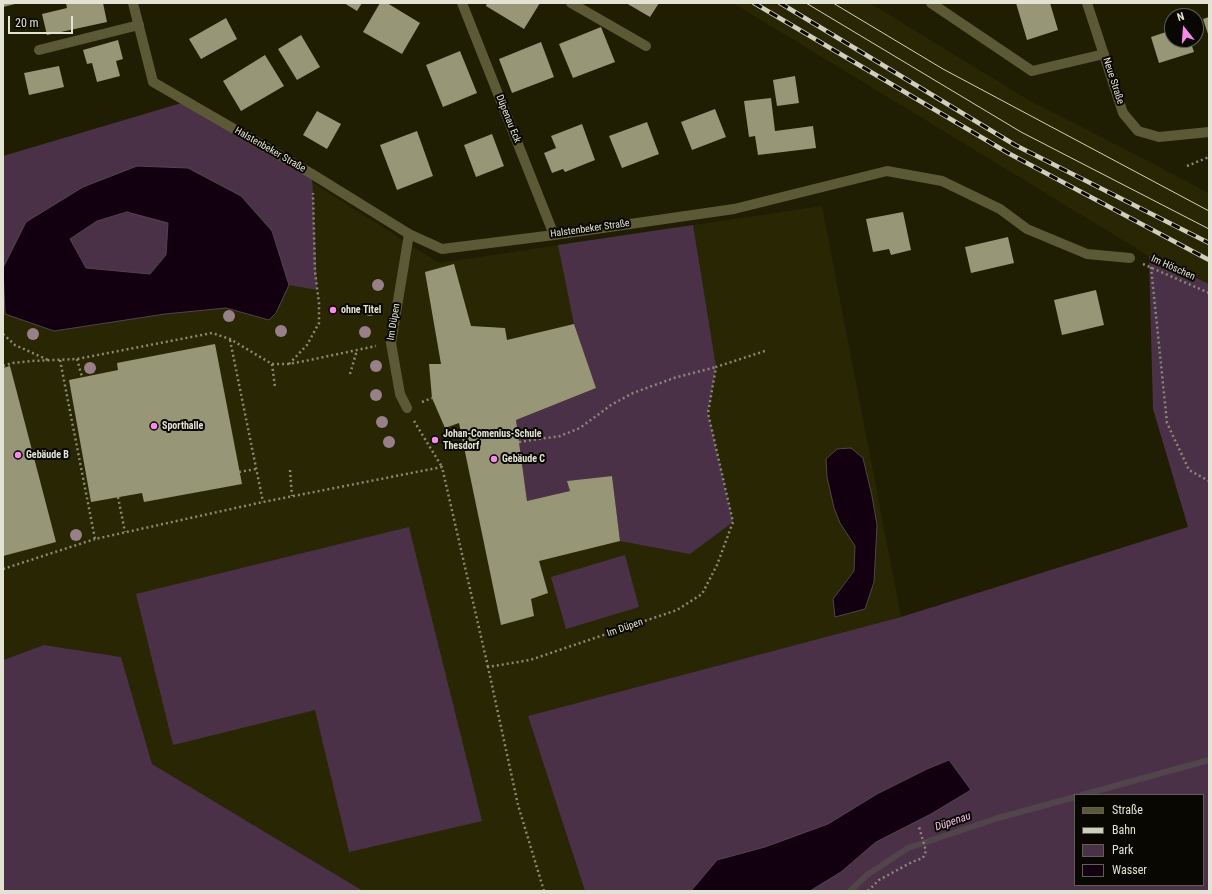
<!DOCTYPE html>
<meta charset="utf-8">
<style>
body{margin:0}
#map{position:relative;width:1212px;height:894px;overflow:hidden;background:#1f1e03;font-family:"Roboto Condensed",sans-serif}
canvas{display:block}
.frame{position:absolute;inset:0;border:4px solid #e3e3d3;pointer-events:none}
.legend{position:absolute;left:1074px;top:794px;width:130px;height:92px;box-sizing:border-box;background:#080701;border:1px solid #605f55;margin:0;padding:5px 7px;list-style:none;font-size:12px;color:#e3e3d3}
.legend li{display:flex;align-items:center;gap:8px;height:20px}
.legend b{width:20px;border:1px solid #605f55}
.north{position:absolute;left:1164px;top:8px;width:40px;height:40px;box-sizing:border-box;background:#080701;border:1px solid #605f55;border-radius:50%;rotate:343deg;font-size:11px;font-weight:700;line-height:16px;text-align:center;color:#e3e3d3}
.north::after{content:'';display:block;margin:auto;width:14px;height:18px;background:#f788ec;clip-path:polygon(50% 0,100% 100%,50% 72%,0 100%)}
.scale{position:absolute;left:8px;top:16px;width:65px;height:18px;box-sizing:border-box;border:2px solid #e3e3d3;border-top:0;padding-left:5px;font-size:12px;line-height:14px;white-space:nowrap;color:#e3e3d3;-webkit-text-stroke:3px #080701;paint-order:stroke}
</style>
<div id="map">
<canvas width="1212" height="894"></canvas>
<div class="frame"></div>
<ul class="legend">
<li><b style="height:5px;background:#5c5a36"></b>Straße</li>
<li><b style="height:5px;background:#cfcfbe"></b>Bahn</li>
<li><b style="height:11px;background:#4b3148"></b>Park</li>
<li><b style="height:11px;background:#120011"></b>Wasser</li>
</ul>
<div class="north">N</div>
<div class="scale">20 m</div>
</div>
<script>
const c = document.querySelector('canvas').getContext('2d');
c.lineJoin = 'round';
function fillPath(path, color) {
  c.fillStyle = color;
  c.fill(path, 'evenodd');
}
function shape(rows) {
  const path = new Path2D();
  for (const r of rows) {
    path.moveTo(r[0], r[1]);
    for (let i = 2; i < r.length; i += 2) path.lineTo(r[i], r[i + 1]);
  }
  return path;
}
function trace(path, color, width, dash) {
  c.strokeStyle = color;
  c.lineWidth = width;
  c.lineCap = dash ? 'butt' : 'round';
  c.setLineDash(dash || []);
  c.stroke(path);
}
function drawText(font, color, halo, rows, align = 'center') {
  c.font = font + ' "Roboto Condensed",sans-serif';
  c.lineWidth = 4;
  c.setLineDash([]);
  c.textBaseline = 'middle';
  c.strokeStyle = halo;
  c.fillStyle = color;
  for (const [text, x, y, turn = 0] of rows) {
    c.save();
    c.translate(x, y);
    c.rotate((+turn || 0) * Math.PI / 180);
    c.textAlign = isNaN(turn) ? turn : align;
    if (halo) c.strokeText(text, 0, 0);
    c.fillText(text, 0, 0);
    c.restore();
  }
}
fillPath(shape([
 [733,3,870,3,1030,101,1105,139,1209,193,1209,284,1149,256],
 [185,102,439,263,822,206,901,617,528,716,585,891,363,891,152,764,121,657,44,645,3,660,3,153,4,156]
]), '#292703');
fillPath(shape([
 [185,102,312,174,317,290,289,285,272,231,241,196,188,168,137,166,3,268,3,156],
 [127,212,168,223,166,255,150,274,86,268,70,239,97,221],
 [693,225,716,367,708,413,733,522,690,554,620,541,612,476,568,481,570,491,527,501,516,420,596,388,574,324,558,245],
 [1149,256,1209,284,1209,891,585,891,528,716,901,617,1188,527,1153,409],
 [1075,795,1203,795,1203,885,1075,885],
 [409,527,482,821,349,852,315,710,173,745,136,594],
 [625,555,639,607,566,629,551,577],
 [44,645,121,657,152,764,363,891,3,891,3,660]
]), '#4b3148');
const water = shape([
 [137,166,188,168,241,196,272,231,289,285,276,313,269,320,226,308,165,314,54,331,5,314,3,268,26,222,83,187,137,166],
 [127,212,168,223,166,255,150,274,86,268,70,239,97,221,127,212],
 [851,448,863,458,872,496,877,525,874,582,865,609,835,617,833,599,854,571,855,546,840,523,834,508,827,477,826,459,837,449,851,448],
 [949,760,971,790,931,814,876,842,841,872,810,891,691,891,717,860,765,847,828,824,877,794,927,769,949,760]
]);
fillPath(water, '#120011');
trace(water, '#51444b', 1);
trace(shape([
 [1082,795,1209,760],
 [850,891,867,875,908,848,998,818,1075,797]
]), '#51444b', 6);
fillPath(shape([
 [3,3,15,3,15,4,3,7],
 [66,3,103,3,107,22,47,35,42,14,67,8],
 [344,3,362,3,357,11],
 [380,3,387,3,420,23,402,54,363,32],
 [487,3,540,3,524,29,486,6],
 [626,3,659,3,650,17],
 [1016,3,1050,3,1058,30,1027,40],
 [1209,17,1209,37,1203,19],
 [226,18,237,39,201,59,189,39],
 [601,27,615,62,573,78,559,44],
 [1172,30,1172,40,1190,40,1194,52,1159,63,1151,37],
 [301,35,320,67,297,80,278,49],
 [118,40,123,59,116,61,120,76,97,82,92,63,87,64,83,50],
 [541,42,554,77,512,93,499,59],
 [460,51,477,93,443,107,426,65],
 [265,55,284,86,241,111,223,81],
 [59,66,64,87,29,95,24,73],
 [795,76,799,103,777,106,773,80],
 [771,98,775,131,813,126,816,148,758,155,755,136,749,137,744,101],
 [715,109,726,137,692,150,681,122],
 [317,111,341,124,327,149,303,135],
 [647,122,659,154,622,168,609,136],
 [582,124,595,160,565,172,563,169,552,173,544,153,556,148,551,136],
 [417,131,433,176,397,190,380,145],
 [492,134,504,166,476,177,464,145],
 [903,212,911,250,891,255,889,249,873,252,866,219],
 [1008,237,1014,263,971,273,965,247],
 [454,264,471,326,505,328,507,340,574,324,596,388,516,420,527,501,570,491,567,481,612,476,620,541,539,561,548,593,531,599,534,616,501,625,459,423,445,428,432,398,429,364,441,364,425,272],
 [1096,290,1104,325,1062,335,1054,300],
 [215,344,242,484,144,502,142,493,91,502,69,380,118,370,117,363],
 [10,366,56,542,3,556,3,368]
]), '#979677');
trace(shape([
 [1187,166,1209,157],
 [1143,264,1209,293],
 [1151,267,1167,423,1189,470,1209,481],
 [3,334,15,345,48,360],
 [230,340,263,502],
 [77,359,82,377],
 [60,360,95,539,263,502,442,467,488,667],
 [272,364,275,387],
 [289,364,307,345,319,323,319,303,315,272,313,193],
 [3,366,13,363,31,361,77,359,212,333,230,339,272,364,288,364,305,361,376,346],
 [350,374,357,350],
 [422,402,432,398],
 [414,421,442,467],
 [519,442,560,436,580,428,611,405,633,393,674,378,716,367],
 [290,470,292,496],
 [239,472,256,469],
 [118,497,125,532],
 [3,569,95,539],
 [544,891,518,805,488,667,530,660,677,610,702,594,717,565,733,522,708,413,716,367,765,351],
 [868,891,879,880,912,862,923,858,926,851,919,827]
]), '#898974', 2.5, [2, 3]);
trace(shape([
 [133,3,153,82,312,174,409,234,442,249,554,235,734,209,887,171,942,181,1000,209,1027,229,1087,254,1130,258],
 [462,3,554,235],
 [571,3,646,46],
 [931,3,1032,71,1104,54],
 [1087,3,1123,113,1138,131,1159,137,1209,132],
 [39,50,139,25],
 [407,408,400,394,391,343,409,234]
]), '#5c5a36', 10);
trace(shape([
 [806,3,1021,132,1209,229],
 [833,3,943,69,1209,211]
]), '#cfcfbe', 1);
const rail = shape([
 [754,3,1008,153,1209,260],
 [780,3,1015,145,1209,243]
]);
trace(rail, '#cfcfbe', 4.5);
trace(rail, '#080701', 3, [9]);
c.fillStyle = '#987f88';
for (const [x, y] of [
 [378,285],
 [370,310],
 [229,316],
 [281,331],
 [365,332],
 [33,334],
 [376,366],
 [90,368],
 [376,395],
 [382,422],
 [389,442],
 [76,535]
]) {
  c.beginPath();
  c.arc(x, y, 6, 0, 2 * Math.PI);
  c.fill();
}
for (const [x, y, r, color] of [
 [333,310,4,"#f788ec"],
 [154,426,4,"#f788ec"],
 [435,440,4,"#f788ec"],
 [18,455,4,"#f788ec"],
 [494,459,4,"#f788ec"]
]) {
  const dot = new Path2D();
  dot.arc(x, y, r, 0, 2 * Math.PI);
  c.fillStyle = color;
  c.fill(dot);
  trace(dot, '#080701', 1.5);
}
drawText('10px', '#e3e3d3', '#080701', [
 ["Neue Straße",1113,81,72],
 ["Düpenau Eck",508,119,68],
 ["Halstenbeker Straße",270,150,30],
 ["Halstenbeker Straße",590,229,-8],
 ["Im Höschen",1173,268,24],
 ["Im Düpen",394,322,-81],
 ["Im Düpen",625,628,-19]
]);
drawText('bold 10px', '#e3e3d3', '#080701', [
 ["ohne Titel",341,310],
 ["Sporthalle",162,426],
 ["Johan-Comenius-Schule",443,434],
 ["Thesdorf",443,446],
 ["Gebäude B",26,455],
 ["Gebäude C",502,459]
], 'left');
drawText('italic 11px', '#f8c1f1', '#080701', [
 ["Düpenau",953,822,-19]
]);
</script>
